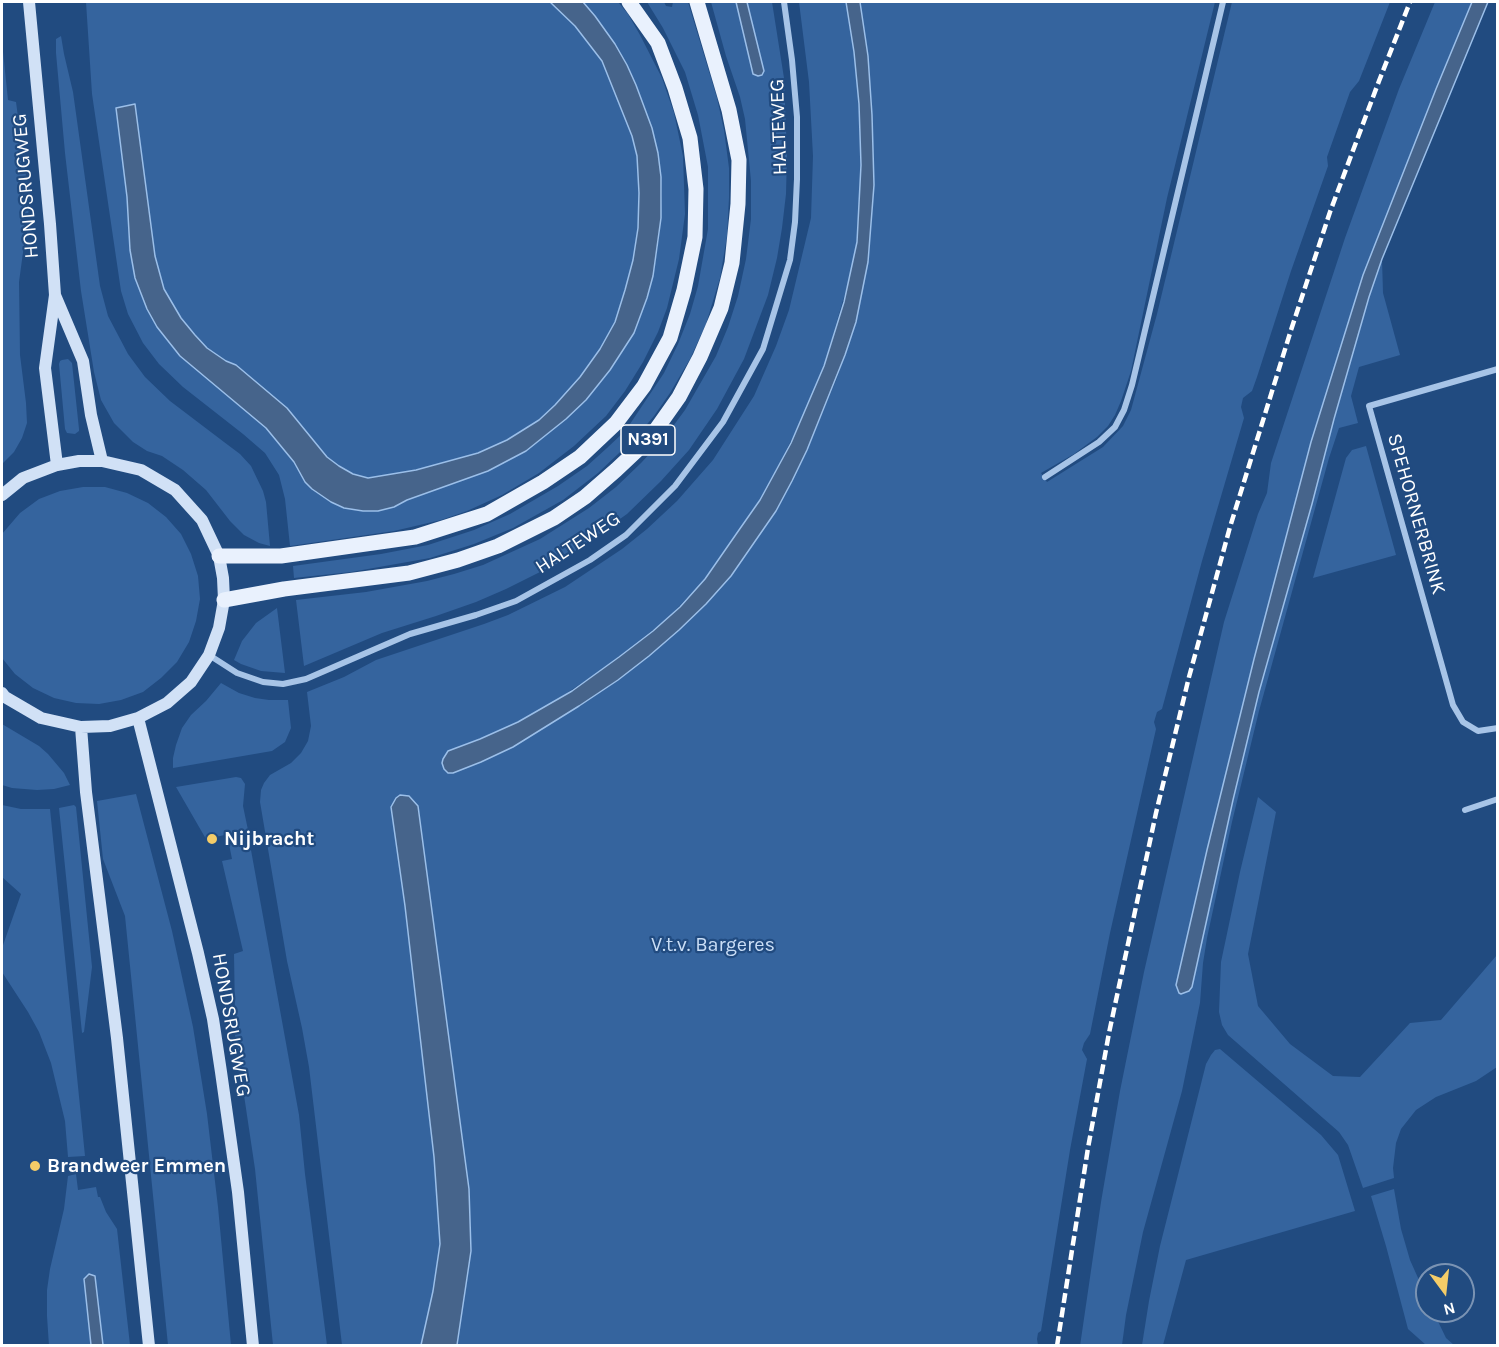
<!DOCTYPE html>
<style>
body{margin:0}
#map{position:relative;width:1499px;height:1347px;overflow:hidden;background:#214b80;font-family:Karla,sans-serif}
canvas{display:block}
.frame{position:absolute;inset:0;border:3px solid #fff;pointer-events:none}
.north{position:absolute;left:1415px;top:1263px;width:60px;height:60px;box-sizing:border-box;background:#214b80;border:2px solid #7a93b3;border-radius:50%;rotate:165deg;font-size:16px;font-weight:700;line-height:24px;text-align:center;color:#fff}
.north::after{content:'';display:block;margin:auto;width:21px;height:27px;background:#f4cc68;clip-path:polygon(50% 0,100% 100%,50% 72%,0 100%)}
</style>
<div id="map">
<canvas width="1499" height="1347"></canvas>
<div class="frame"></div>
<div class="north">N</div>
</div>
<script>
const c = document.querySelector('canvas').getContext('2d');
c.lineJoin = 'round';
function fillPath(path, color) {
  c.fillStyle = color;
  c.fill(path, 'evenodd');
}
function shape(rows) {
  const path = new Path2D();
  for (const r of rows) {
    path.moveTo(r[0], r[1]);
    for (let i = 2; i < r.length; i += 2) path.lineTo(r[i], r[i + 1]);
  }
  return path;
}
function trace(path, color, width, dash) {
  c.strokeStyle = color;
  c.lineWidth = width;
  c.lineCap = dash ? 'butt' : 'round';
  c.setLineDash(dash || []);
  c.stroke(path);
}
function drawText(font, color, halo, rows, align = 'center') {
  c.font = font + ' Karla,sans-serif';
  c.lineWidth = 4.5;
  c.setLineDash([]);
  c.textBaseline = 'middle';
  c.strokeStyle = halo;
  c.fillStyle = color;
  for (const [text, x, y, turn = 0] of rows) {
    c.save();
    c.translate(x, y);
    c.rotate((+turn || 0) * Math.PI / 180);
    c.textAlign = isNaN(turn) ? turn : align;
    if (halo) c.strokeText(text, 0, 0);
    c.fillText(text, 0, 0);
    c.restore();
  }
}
fillPath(shape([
 [86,2,550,2,575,26,602,61,632,136,637,156,639,193,638,228,633,260,625,290,615,322,600,349,580,377,555,405,539,420,507,440,478,453,416,470,368,478,353,475,339,466,327,457,287,408,236,365,226,361,207,348,181,318,164,289,155,256,135,104,116,109,127,197,130,250,135,278,147,309,157,327,180,356,266,428,294,462,305,482,312,489,331,502,344,508,363,511,378,511,394,507,407,500,488,471,526,451,546,435,586,400,610,370,634,333,647,298,653,276,659,238,662,194,661,177,636,85,615,44,595,16,583,2,618,2,628,14,640,35,662,78,674,113,683,156,685,214,679,259,667,308,658,332,643,362,625,391,606,416,574,446,539,473,502,495,467,511,441,520,394,531,290,546,285,499,279,475,265,453,243,434,183,387,159,364,143,343,128,314,121,291,92,94],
 [647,2,664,2,666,6,672,7,673,2,688,2,717,98,724,130,729,168,729,198,727,236,720,278,706,324,690,359,670,393,654,416,637,436,598,473,563,500,513,528,474,544,430,558,351,572,294,578,293,566,381,554,428,545,474,530,510,514,558,486,587,466,607,448,626,430,664,373,678,344,690,314,698,286,708,229,708,167,698,115,685,72,663,28],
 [711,2,736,2,753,74,762,75,764,71,747,2,772,2,784,78,787,155,786,194,782,228,777,258,768,295,744,359,717,409,689,450,661,481,627,514,558,563,506,589,476,602,436,616,382,633,304,666,296,600,366,592,427,581,454,574,483,565,540,539,589,508,616,487,641,463,665,437,685,410,716,356,728,327,738,296,746,259,751,219,751,181,745,119,740,97,726,56],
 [799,2,846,2,854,52,859,104,861,165,857,242,850,276,824,366,802,419,774,474,760,500,739,530,705,579,667,619,600,671,544,708,518,722,480,739,448,751,579,706,618,680,649,656,679,630,706,604,731,576,776,511,807,450,837,378,856,322,868,262,874,185,872,115,868,56,860,2,1215,2,1167,198,1131,371,1121,401,1115,415,1108,426,1097,437,1074,454,1041,473,1047,482,1103,447,1123,426,1131,410,1157,314,1232,2,1390,2,1359,81,1350,92,1327,157,1328,166,1291,271,1257,377,1252,391,1243,398,1241,407,1244,418,1202,561,1162,709,1157,712,1154,722,1156,729,1110,933,1090,1034,1084,1043,1082,1050,1087,1059,1070,1150,1041,1331,1038,1333,1037,1339,1038,1345,457,1345,471,1251,469,1189,418,806,409,796,391,807,405,906,434,1157,440,1244,433,1291,421,1345,342,1345,309,1067,302,1028,287,961,260,802,261,790,264,783,270,775,291,763,301,753,308,741,311,726,307,692,344,677,376,660,484,624,508,615,565,587,622,549,647,529,677,501,713,460,754,396,776,346,789,310,811,218,813,156,809,82],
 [1435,2,1472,2,1436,89,1363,275,1311,442,1254,659,1207,850,1176,985,1179,993,1181,994,1192,987,1233,800,1259,692,1312,504,1334,419,1369,297,1382,259,1383,293,1400,355,1359,367,1351,396,1358,423,1339,428,1329,458,1259,711,1232,822,1207,938,1203,963,1200,1003,1182,1091,1143,1232,1126,1315,1122,1345,1080,1346,1101,1202,1120,1091,1144,972,1224,622,1258,514,1267,493,1271,463,1345,238,1399,89],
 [61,36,64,54,73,92,100,286,108,316,128,354,145,377,170,401,224,442,240,454,251,466,263,491,266,502,270,546,259,543,244,535,230,521,206,490,183,470,162,456,147,451,133,442,114,423,101,400,94,372,81,291,65,153,56,53,56,39],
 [2,42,8,100,16,102,29,198,29,208,19,282,20,355,26,403,27,423,22,438,14,452,2,464],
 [68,359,72,363,79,429,79,431,75,434,67,433,65,429,59,364,60,361,62,360],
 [1366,446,1396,555,1313,578,1346,458,1352,450],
 [83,487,105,487,127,493,148,503,166,517,181,534,191,554,198,576,200,599,196,621,189,642,177,662,161,678,143,692,121,700,99,704,76,703,54,698,33,688,15,674,2,658,2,534,20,513,39,499,60,491],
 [277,608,285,673,261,671,241,664,234,660,242,641,256,623],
 [221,683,239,693,255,698,269,700,288,700,291,728,285,742,272,751,173,768,173,758,176,745,182,728,191,715,206,701],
 [2,724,39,746,48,754,64,773,70,785,54,789,37,790,12,788,2,785],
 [236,777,241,778,245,784,243,806,248,830,206,839,176,787],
 [136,794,172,931,193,1027,207,1114,218,1207,231,1345,168,1345,125,916,103,859,97,801],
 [1258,797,1276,812,1248,954,1258,1006,1290,1044,1333,1076,1360,1077,1410,1023,1441,1020,1497,955,1497,1067,1476,1081,1436,1097,1416,1110,1401,1129,1396,1143,1393,1168,1394,1178,1363,1188,1348,1145,1339,1132,1228,1035,1222,1025,1219,1012,1221,962,1240,872],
 [2,805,21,809,50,809,85,1156,68,1157,65,1121,51,1063,39,1032,28,1012,2,972,2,948,21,894,2,877],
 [74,805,76,807,92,967,84,1032,82,1033,59,808],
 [249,839,299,1115,305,1174,327,1345,273,1345,255,1169,234,1028,235,1015,234,954,243,951,222,861,232,859,229,844],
 [1220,1049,1321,1135,1338,1155,1355,1211,1186,1260,1163,1345,1142,1345,1149,1301,1160,1246,1206,1064,1211,1055,1215,1050],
 [76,1174,78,1190,96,1187,98,1197,100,1197,106,1212,117,1229,130,1345,103,1345,95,1276,89,1274,84,1279,91,1345,49,1346,47,1316,47,1290,50,1269,64,1209,68,1176],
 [1394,1189,1401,1229,1410,1260,1427,1298,1427,1311,1433,1311,1446,1338,1454,1345,1426,1345,1408,1329,1386,1246,1371,1196]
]), '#35649e');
const water = shape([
 [550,2,583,2,595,16,615,44,627,65,636,85,652,128,658,153,661,177,661,218,653,276,647,298,634,333,610,370,586,400,566,419,526,451,488,471,407,500,394,507,378,511,363,511,344,508,331,502,312,489,305,482,294,462,266,428,180,356,157,327,147,309,135,278,130,250,127,197,116,108,135,104,155,256,164,289,181,318,195,335,207,348,226,361,236,365,287,408,327,457,339,466,353,474,368,478,416,470,478,453,507,440,539,420,555,405,580,377,600,349,615,322,625,290,633,260,638,228,639,193,637,156,632,136,602,61,575,26,550,2],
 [736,2,747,2,764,71,762,75,758,76,753,74,736,2],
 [846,2,860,2,868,56,872,115,874,185,868,262,856,322,845,355,807,450,792,481,776,511,731,576,706,604,679,630,649,656,618,680,579,706,513,747,481,762,453,773,448,773,444,769,442,763,443,759,448,751,480,739,518,722,572,691,619,657,653,631,680,607,705,579,739,530,760,500,791,443,824,366,844,302,857,242,861,165,859,104,854,52,846,2],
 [1472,2,1488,2,1382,259,1369,297,1334,419,1312,504,1259,692,1233,800,1192,987,1189,991,1181,994,1179,993,1176,985,1207,850,1254,659,1311,442,1363,275,1436,89,1472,2],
 [400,795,409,796,418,806,469,1189,471,1251,457,1345,421,1345,433,1291,440,1244,434,1157,405,906,391,807,396,798,400,795],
 [89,1274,95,1276,103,1345,91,1345,84,1279,89,1274]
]);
fillPath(water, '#46648b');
trace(water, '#9bbfe9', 1.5);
trace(shape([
 [1498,369,1369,406,1453,705,1463,722,1478,731,1498,728],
 [1045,477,1099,442,1115,427,1124,410,1132,385,1223,2],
 [209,655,237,673,263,682,283,684,306,679,410,634,476,615,516,601,590,560,626,535,675,486,723,422,763,349,790,260,795,222,797,179,797,117,792,60,784,2],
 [1465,810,1498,799]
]), '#a7c4e7', 6);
trace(shape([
 [29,2,50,224,55,295,45,368,57,465],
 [55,295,83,361,91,415,102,461],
 [2,495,23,478,57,465,79,461,102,461,141,470,175,490,202,520,219,556,223,578,224,600,219,628,209,655,191,682,167,703,138,718,110,726,81,727,41,718,5,697,2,693],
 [138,718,198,953,213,1019,221,1072,238,1192,253,1346],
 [81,727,86,792,117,1038,149,1346]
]), '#d1e1f6', 12);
trace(shape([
 [219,556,281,556,415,537,487,514,543,482,580,457,616,423,644,386,670,338,684,290,695,237,696,189,690,138,675,88,658,43,629,2],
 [224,600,284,589,409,573,458,560,498,546,554,518,585,497,616,470,650,438,679,397,700,357,721,308,732,263,738,204,739,160,729,110,697,2]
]), '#e9f1fd', 15);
trace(shape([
 [1057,1346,1088,1148,1109,1033,1156,813,1189,677,1230,527,1291,330,1330,212,1379,81,1410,2]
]), '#fff', 4.5, [10, 4.5]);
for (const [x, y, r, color] of [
 [212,839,6,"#f4cc68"],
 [35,1166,6,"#f4cc68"]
]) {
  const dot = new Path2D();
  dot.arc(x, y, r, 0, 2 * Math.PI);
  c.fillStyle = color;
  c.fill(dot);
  trace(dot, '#214b80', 2);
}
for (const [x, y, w] of [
 [648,440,54]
]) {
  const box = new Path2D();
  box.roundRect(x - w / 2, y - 15, w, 30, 4.5);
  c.fillStyle = '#214b80';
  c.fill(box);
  trace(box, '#fff', 1.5);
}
drawText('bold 18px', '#fff', null, [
 ["N391",648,440]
]);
drawText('20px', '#fff', '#214b80', [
 ["HALTEWEG",779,127,-92],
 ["HONDSRUGWEG",26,186,-95],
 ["SPEHORNERBRINK",1416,514,74],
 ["HALTEWEG",578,543,-33],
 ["HONDSRUGWEG",231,1025,80]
]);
drawText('bold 20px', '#fff', '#214b80', [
 ["Nijbracht",224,839],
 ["Brandweer Emmen",47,1166]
], 'left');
drawText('20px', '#cadef6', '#214b80', [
 ["V.t.v. Bargeres",713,945]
]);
</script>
